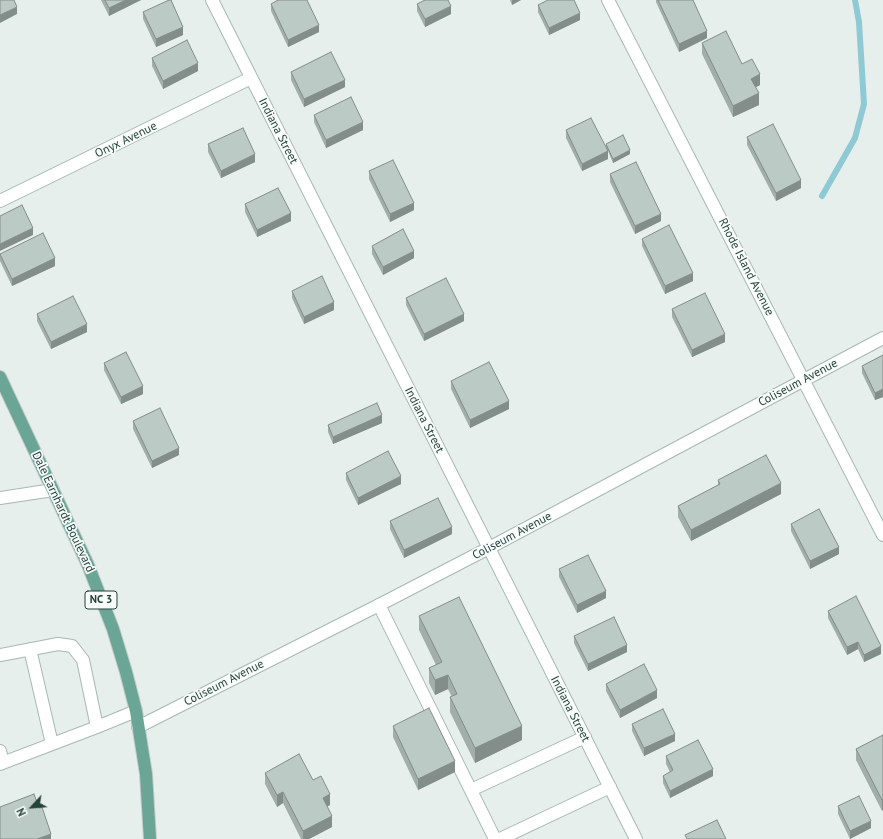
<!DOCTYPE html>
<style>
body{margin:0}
#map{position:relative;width:883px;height:839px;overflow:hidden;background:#e6efeb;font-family:"PT Sans",sans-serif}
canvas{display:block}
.north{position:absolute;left:12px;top:787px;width:40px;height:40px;-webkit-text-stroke:3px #f7fbf9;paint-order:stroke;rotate:244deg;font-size:11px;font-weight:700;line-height:16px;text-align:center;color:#24423a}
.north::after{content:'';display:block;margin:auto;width:14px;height:18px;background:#24423a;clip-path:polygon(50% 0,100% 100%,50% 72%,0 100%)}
</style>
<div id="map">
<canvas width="883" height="839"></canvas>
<div class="north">N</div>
</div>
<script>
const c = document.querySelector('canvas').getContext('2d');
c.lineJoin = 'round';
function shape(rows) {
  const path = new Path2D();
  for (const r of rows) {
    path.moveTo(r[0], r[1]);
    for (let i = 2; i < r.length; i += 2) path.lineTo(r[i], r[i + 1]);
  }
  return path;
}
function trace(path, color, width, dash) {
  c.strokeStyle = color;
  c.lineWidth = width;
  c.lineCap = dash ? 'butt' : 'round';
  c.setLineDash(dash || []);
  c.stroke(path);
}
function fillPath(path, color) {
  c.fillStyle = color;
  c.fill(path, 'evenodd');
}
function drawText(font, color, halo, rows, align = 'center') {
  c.font = font + ' "PT Sans",sans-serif';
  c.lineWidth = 3.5;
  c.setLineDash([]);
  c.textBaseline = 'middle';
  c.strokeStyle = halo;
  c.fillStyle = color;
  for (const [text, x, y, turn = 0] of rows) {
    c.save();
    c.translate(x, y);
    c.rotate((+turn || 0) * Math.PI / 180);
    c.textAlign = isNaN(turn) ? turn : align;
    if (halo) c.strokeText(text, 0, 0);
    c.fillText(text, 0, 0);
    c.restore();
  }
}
trace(shape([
 [822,196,855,138,864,104,859,22,855,0]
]), '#8ec9d4', 6);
const service = shape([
 [379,605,495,839],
 [30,649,52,744],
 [0,655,58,644,72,646,83,660,97,727],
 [0,751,3,763],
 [0,764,97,727,136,711],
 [471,790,585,737],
 [500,839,610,787]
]);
const minor = shape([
 [212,0,636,839],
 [608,0,883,535],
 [0,201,251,78],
 [0,498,53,490],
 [138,727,379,605,489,548,804,380,883,338]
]);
const primary = shape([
 [0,377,88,565,113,629,126,672,136,711,146,774,150,839]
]);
trace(service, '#a8b8b2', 14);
trace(minor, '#a8b8b2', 14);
trace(primary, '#c2cac8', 14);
trace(service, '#fff', 12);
trace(minor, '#fff', 12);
trace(primary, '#6aa596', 12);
fillPath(shape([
 [101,0,141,0,109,16],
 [510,0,521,0,512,5],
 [656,0,693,0,707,38,679,52,656,2],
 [271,4,319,32,288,47,271,11],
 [417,4,451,14,425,27,417,11],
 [538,5,580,20,549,35,538,12],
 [143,12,183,35,156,47,143,19],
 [702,43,742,64,760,85,756,87,759,105,733,117,702,54],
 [152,58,198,71,163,89,152,66],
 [291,72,345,87,304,107,291,80],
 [314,115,363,130,326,148,314,122],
 [566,130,606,147,606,144,630,154,613,163,608,151,608,159,582,171,566,138],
 [747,137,801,188,776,201,747,145],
 [208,144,255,162,221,178,208,152],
 [369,171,414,210,390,222,369,179],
 [610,174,661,221,635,234,610,182],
 [245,204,291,221,257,237,245,212],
 [642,239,693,281,665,294,642,246],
 [372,246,414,258,383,275,372,254],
 [0,254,55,266,12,286,0,261],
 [292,291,334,310,304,324,292,298],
 [406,298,464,321,424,341,406,305],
 [672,309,725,342,692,357,672,317],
 [37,314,87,332,51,349,37,321],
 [883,355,883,397,875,400,862,373,862,366],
 [104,363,143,394,121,404,104,370],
 [451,381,509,409,470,428,451,389],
 [133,421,179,455,152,468,133,429],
 [382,423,333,444,328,432,328,425],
 [346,473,401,484,358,505,346,480],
 [718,480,781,494,691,541,678,517,678,506,718,485],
 [390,521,452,534,404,558,390,529],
 [791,524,839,554,810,569,791,531],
 [559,569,606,598,577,613,559,577],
 [828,611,881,654,864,662,858,649,847,655,828,618],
 [419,616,522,740,475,763,450,712,450,697,452,697,448,689,435,695,429,683,429,668,436,665,419,630],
 [574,636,627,652,588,671,574,643],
 [606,684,657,698,620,718,606,691],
 [632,724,675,741,644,756,632,731],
 [393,726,455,772,418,790,393,737],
 [883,735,882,811,856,760,856,749],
 [666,756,713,776,670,798,663,783,663,776,670,772,666,764],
 [265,773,313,780,330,805,327,806,332,827,309,839,301,839,283,803,277,807,265,784],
 [838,806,871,828,850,839,838,814]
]), '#a1aea9');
fillPath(shape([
 [126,0,141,0,109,16,109,8],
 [512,0,521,0,512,5],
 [451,6,451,14,425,27,425,19],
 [17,7,17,14,0,23,0,15],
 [580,13,580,20,549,35,549,28],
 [319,25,319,32,288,47,288,40],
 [183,27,183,35,156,47,156,39],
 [707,31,707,38,679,52,679,44],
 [198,63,198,71,163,89,163,81],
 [760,74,760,85,751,90,751,79],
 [345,80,345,87,304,107,304,99],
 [759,93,759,105,733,117,733,106],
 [363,122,363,130,326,148,326,140],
 [630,150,630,154,613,163,613,159],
 [608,151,608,159,582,171,582,164],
 [255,154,255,162,221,178,221,171],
 [801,180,801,188,776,201,776,193],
 [414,203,414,210,390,222,390,214],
 [291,213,291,221,257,237,257,230],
 [661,214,661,221,635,234,635,226],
 [33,228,33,235,0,251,0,244],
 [414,251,414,258,383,275,383,267],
 [55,258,55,266,12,286,12,279],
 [693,273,693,281,665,294,665,286],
 [334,302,334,310,304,324,304,317],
 [464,314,464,321,424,341,424,334],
 [87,324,87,332,51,349,51,342],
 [725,334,725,342,692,357,692,350],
 [143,386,143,394,121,404,121,397],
 [883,389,883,397,875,400,875,393],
 [509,401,509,409,470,428,470,420],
 [382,415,382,423,333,444,333,437],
 [179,448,179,455,152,468,152,461],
 [401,476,401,484,358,505,358,498],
 [781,483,781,494,691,541,691,530],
 [452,527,452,534,404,558,404,550],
 [839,547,839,554,810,569,810,561],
 [606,591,606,598,577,613,577,605],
 [858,642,858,649,847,655,847,647],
 [627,645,627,652,588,671,588,664],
 [881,646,881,654,864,662,864,655],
 [448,675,448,689,435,695,435,680],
 [657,690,657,698,620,718,620,710],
 [522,726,522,740,475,763,475,748],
 [675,734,675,741,644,756,644,748],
 [455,761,455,772,418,790,418,779],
 [713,769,713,776,670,798,670,791],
 [283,792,283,803,277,807,277,795],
 [330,794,330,805,323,809,323,798],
 [883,799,883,810,882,811,882,800],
 [332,816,332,827,309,839,303,839,303,831],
 [871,821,871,828,850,839,850,831],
 [51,834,51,839,37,839]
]), '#838d89');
const building = shape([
 [0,0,14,0,17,7,0,15,0,0],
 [105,0,126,0,109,8,105,0],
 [169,0,171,0,183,27,156,39,143,12,169,0],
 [278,0,307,0,319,25,288,40,271,4,278,0],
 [425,0,448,0,451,6,425,19,417,4,425,0],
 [548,0,574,0,580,13,549,28,538,5,548,0],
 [658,0,693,0,707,31,679,44,658,0],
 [726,31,742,64,752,59,760,74,751,79,759,93,733,106,702,43,726,31],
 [187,40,198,63,163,81,152,58,187,40],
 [331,52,345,80,304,99,291,72,331,52],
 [351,97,363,122,326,140,314,115,351,97],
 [591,118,608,151,582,164,566,130,591,118],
 [773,124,801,180,776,193,747,137,773,124],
 [243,128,255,154,221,171,208,144,243,128],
 [623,135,630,150,613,159,606,144,623,135],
 [393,160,414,203,390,214,369,171,393,160],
 [636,162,661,214,635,226,610,174,636,162],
 [278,188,291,213,257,230,245,204,278,188],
 [22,205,33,228,0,244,0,216,22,205],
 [669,225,693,273,665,286,642,239,669,225],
 [403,229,414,251,383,267,372,246,403,229],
 [43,233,55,258,12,279,0,254,43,233],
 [322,276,334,302,304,317,292,291,322,276],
 [446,278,464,314,424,334,406,298,446,278],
 [705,293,725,334,692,350,672,309,705,293],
 [73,296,87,324,51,342,37,314,73,296],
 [126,352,143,386,121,397,104,363,126,352],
 [883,355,883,389,875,393,862,366,883,355],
 [489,362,509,401,470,420,451,381,489,362],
 [377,403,382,415,333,437,328,425,377,403],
 [160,408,179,448,152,461,133,421,160,408],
 [388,451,401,476,358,498,346,473,388,451],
 [766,455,781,483,691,530,678,506,720,484,718,480,766,455],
 [438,498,452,527,404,550,390,521,438,498],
 [819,509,839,547,810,561,791,524,819,509],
 [588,555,606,591,577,605,559,569,588,555],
 [856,596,881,646,864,655,858,642,847,647,828,611,856,596],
 [459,597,522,726,475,748,450,697,457,694,448,675,435,680,429,668,442,662,419,616,459,597],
 [614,617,627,645,588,664,574,636,614,617],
 [644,664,657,690,620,710,606,684,644,664],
 [429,708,455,761,418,779,393,726,429,708],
 [663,709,675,734,644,748,632,724,663,709],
 [883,735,883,799,882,800,856,749,883,735],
 [698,740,713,769,670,791,663,776,673,770,666,756,698,740],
 [299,754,313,780,321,776,330,794,323,798,332,816,303,831,283,792,277,795,265,773,299,754],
 [34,794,39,808,42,807,51,834,37,839,0,839,0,807,34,794],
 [859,796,871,821,850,831,838,806,859,796],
 [717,820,726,839,687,839,685,835,717,820]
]);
fillPath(building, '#bbcac4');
trace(building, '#838d89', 1);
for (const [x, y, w] of [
 [101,600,32]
]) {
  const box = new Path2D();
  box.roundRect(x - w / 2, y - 9, w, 18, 3);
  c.fillStyle = '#f7fbf9';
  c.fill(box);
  trace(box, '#24423a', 1);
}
drawText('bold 11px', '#24423a', null, [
 ["NC 3",101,600]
]);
drawText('12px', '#24423a', '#f7fbf9', [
 ["Indiana Street",278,131,63],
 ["Onyx Avenue",126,140,-26],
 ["Rhode Island Avenue",746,267,63],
 ["Coliseum Avenue",798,383,-28],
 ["Indiana Street",424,420,63],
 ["Dale Earnhardt Boulevard",63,512,65],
 ["Coliseum Avenue",512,536,-28],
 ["Coliseum Avenue",224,683,-27],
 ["Indiana Street",570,709,63]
]);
</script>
